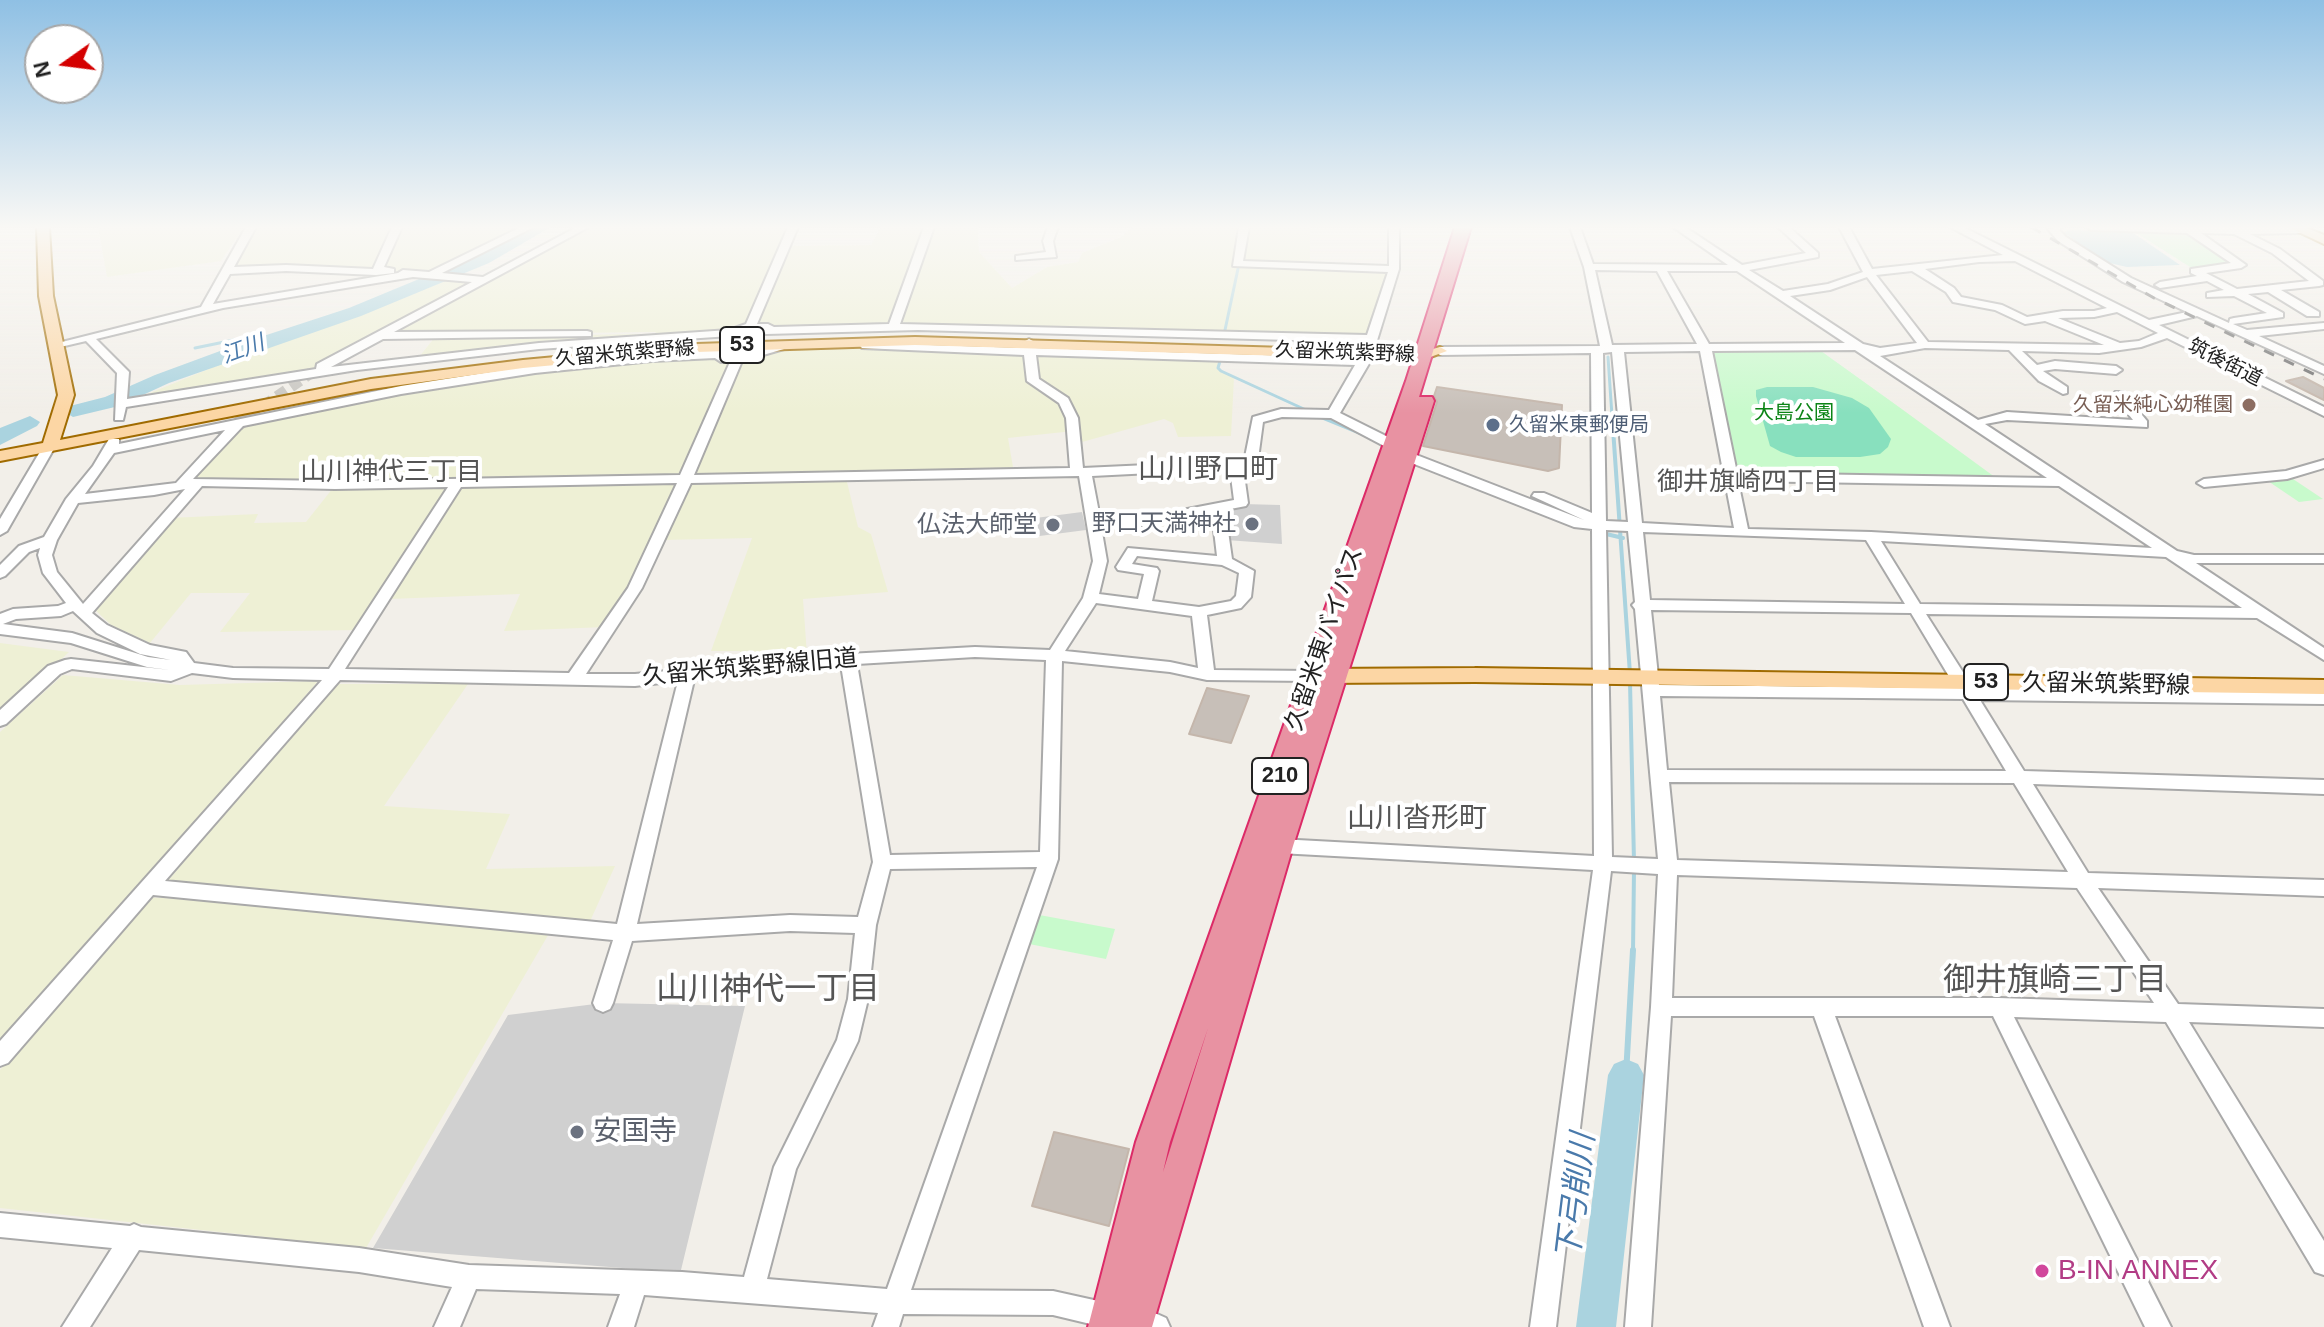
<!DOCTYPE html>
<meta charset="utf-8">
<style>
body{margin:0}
#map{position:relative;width:2324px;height:1327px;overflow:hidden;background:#f2efe9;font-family:Helvetica,sans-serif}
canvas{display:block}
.north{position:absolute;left:24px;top:24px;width:80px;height:80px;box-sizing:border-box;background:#fff;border:2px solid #a7a7a7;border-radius:50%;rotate:256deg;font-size:22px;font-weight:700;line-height:32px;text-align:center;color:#222}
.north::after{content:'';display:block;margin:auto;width:28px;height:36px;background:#d40000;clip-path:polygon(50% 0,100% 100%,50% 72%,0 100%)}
</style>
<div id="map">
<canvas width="2324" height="1327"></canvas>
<div class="north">N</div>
</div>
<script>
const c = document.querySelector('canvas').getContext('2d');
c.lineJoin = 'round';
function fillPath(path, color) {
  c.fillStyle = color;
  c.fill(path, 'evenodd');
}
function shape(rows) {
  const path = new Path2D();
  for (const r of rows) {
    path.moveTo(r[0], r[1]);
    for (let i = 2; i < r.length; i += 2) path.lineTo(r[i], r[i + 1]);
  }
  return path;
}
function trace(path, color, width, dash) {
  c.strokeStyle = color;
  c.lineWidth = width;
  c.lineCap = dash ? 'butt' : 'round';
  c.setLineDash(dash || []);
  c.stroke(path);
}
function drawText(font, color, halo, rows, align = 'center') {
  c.font = font + ' Helvetica,"Noto Sans JP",sans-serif';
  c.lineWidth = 8;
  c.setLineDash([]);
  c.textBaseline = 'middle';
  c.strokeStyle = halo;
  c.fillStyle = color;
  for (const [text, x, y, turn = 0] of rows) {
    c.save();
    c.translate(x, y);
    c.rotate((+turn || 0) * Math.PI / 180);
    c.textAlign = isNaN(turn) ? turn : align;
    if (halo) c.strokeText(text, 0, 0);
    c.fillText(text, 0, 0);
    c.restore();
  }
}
fillPath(shape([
 [1243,504,1280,505,1282,544,1226,540,1221,507],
 [1082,512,1086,530,1024,538,1020,520],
 [603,1003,745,1006,681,1270,635,1269,373,1248,508,1015]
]), '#d0d0d0');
fillPath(shape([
 [98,227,244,227,221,261,107,277],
 [251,227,529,227,433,274,286,268,225,271],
 [587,227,791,227,748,323,731,326,729,331,659,336,655,332,386,335],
 [881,227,978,227,979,252,1012,288,1047,267,1078,262,1082,253,1121,237,1133,227,1310,227,1310,266,1393,269,1371,339,749,327,785,246,871,245],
 [450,279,477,280,313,368,133,400,255,350,359,315],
 [644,334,643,337,419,357,435,337],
 [875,346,1220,357,1218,368,1234,378,1231,436,1178,437,1173,423,1164,419,1075,444,1073,431,1008,438,1014,473,688,476,736,358,759,350],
 [717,356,716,361,730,360,682,474,296,482,251,478,192,480,241,426,401,393,549,370],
 [846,478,858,527,871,534,888,592,803,599,807,655,741,663,740,651,711,651,752,538,662,540,686,481],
 [680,482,630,590,606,627,504,631,520,594,389,599,463,484],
 [452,487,358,630,220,632,250,593,191,593,150,643,111,625,92,607,169,518,258,514,254,523,306,522,333,488],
 [0,643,69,652,0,717],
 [63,675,180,685,318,681,0,1049,0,732],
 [332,684,468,684,384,806,510,814,486,869,615,866,587,928,554,925,366,1248,0,1208,0,1070,146,897,503,919,168,881]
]), '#eef0d5');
fillPath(shape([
 [2130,229,2191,231,2241,265,2197,269,2190,267],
 [1814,346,1899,407,2003,483,1732,477,1705,348],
 [2287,475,2323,499,2299,502,2262,477],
 [1034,914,1115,929,1106,959,1024,943]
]), '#c8facc');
fillPath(shape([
 [1767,387,1813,387,1852,398,1869,408,1891,439,1888,447,1880,454,1860,457,1796,457,1781,452,1770,446,1756,396,1756,390]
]), '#88e0be');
fillPath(shape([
 [2071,230,2132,232,2180,265,2127,267,2105,262,2063,232]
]), '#aad3df');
trace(shape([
 [1225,330,1239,264],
 [195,348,234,340,246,348],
 [1608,357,1612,416],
 [1220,361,1218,368,1221,371,1306,410]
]), '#aad3df', 3);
trace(shape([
 [1612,414,1630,674],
 [1321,417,1365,435],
 [1602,533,1623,538],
 [1630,682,1634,862],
 [1633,952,1634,870]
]), '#aad3df', 4);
trace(shape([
 [1626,1075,1633,950]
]), '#aad3df', 6);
fillPath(shape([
 [531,227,551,227,489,263,361,316,169,383,119,406,73,417,63,411,66,407,105,397,155,375,239,344,349,308,477,255,531,227],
 [30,416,40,422,37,426,0,445,0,428,30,416],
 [1626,1059,1638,1064,1644,1075,1616,1327,1576,1327,1608,1075,1614,1064,1626,1059]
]), '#aad3df');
const building = shape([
 [2303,377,2324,388,2324,400,2286,381,2303,377],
 [1437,387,1562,405,1559,468,1548,471,1423,446,1437,402,1434,396,1437,387],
 [1207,688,1249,696,1231,743,1189,734,1207,688],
 [1054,1132,1129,1149,1109,1226,1032,1206,1054,1132]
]);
fillPath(building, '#c7bfb8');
trace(building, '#c4b6ab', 2);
trace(shape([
 [249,416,311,373]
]), '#c8c6c1', 11, [11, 6]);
trace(shape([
 [238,424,252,414]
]), '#c8c6c1', 14, [14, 7]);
const minor = shape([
 [246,227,256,227,234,267,286,265,373,269,392,227,402,227,384,267,394,269,394,273,376,275,286,271,230,274,213,304,398,273,403,270,429,272,521,227,534,227,442,273,483,277,577,227,589,227,394,332,587,331,591,332,591,336,383,339,331,367,539,343,729,330,746,324,788,227,798,227,757,324,768,324,774,327,889,324,924,227,934,227,900,324,1367,335,1388,272,1233,266,1239,227,1249,227,1243,261,1389,266,1389,227,1399,227,1399,269,1375,347,1369,350,1363,347,1365,342,918,330,766,334,755,330,745,353,752,352,759,346,778,345,784,349,742,361,694,475,1070,468,1066,418,1059,403,1027,381,1024,355,862,348,860,346,866,343,1024,348,1023,342,1029,339,1035,342,1035,348,1359,358,1366,353,1372,357,1370,362,1340,413,1396,441,1414,454,1584,520,1532,496,1534,493,1544,493,1592,513,1591,353,1440,355,1434,351,1440,347,1600,346,1584,267,1570,227,1580,227,1593,264,1728,265,1673,227,1685,227,1742,265,1806,253,1778,227,1789,227,1818,253,1818,257,1749,270,1783,291,1828,284,1863,272,1839,227,1849,227,1872,269,2003,255,1950,227,1963,227,2149,320,2187,312,2123,282,2058,241,2048,229,2062,227,2059,230,2066,237,2131,278,2229,323,2230,319,2234,318,2267,313,2234,296,2207,297,2207,293,2224,290,2207,281,2160,288,2155,285,2160,282,2197,276,2191,273,2191,269,2231,263,2187,233,2091,230,2086,227,2304,228,2304,232,2300,233,2250,234,2280,249,2323,281,2323,285,2319,286,2281,290,2319,312,2319,316,2307,316,2268,292,2248,294,2283,313,2283,317,2233,324,2247,330,2324,323,2324,329,2259,336,2324,366,2324,374,2197,316,2159,325,2324,407,2324,416,2167,338,2141,347,2099,353,2022,351,2037,365,2055,361,2116,366,2122,370,2116,374,2055,369,2043,371,2067,387,2067,393,2063,394,2039,381,2009,350,1925,348,1880,356,1978,420,2007,412,2133,420,2113,395,2115,392,2123,392,2147,421,2147,427,2007,420,1985,424,2177,551,2194,555,2324,555,2324,563,2196,563,2324,648,2324,660,2257,618,1926,614,1973,688,2324,692,2324,704,1980,700,2024,771,2324,780,2324,794,2033,784,2088,873,2324,880,2324,896,2098,888,2178,1004,2324,1009,2324,1027,2189,1022,2324,1241,2324,1275,2315,1272,2166,1022,2014,1017,2171,1327,2145,1327,1993,1016,1835,1016,1950,1327,1924,1327,1814,1016,1671,1016,1651,1327,1625,1327,1651,1007,1658,874,1611,871,1556,1327,1530,1327,1593,870,1279,853,1272,851,1270,846,1272,841,1279,839,1594,856,1592,529,1574,527,1404,460,1386,447,1331,418,1282,417,1263,422,1258,459,1243,467,1248,503,1246,506,1225,510,1232,559,1254,571,1251,597,1241,608,1207,615,1214,670,1312,671,1320,676,1312,681,1207,680,1170,672,1062,661,1058,859,911,1290,1053,1291,1157,1314,1166,1318,1170,1327,1103,1327,1053,1315,903,1314,899,1327,873,1327,878,1313,644,1295,634,1327,608,1327,620,1294,476,1289,460,1327,434,1327,452,1287,359,1272,139,1250,90,1327,62,1327,112,1248,0,1237,0,1213,130,1226,134,1224,141,1227,359,1248,469,1265,682,1272,744,1277,774,1167,837,1040,848,999,855,933,790,931,632,941,613,1003,610,1009,603,1012,596,1009,593,1003,613,940,153,895,8,1063,0,1066,0,1041,322,680,233,678,192,673,171,681,72,669,60,674,6,724,0,726,0,710,48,666,65,660,71,659,170,670,147,667,71,643,0,634,0,614,13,609,58,606,66,603,43,573,38,555,40,548,29,552,5,576,0,578,0,565,19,546,44,537,66,499,93,466,109,439,119,439,119,444,401,386,535,365,652,353,720,350,726,354,733,354,742,333,730,336,539,349,357,370,126,407,123,420,115,420,117,373,86,341,56,348,50,345,201,307,246,227],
 [2201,233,2234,234,2272,253,2309,281,2237,289,2206,273,2241,268,2246,265,2201,233],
 [2015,261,2107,308,2094,311,2063,311,2027,317,2002,305,1961,297,1954,288,1925,269,1979,262,2015,261],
 [1595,270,1657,271,1697,344,1612,345,1595,270],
 [1667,271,1737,271,1845,343,1709,344,1667,271],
 [1912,271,1946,292,1953,302,1995,310,2025,324,2045,321,2104,345,1928,342,1876,275,1912,271],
 [413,277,472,282,317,364,316,369,127,399,129,372,96,339,223,308,413,277],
 [1867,277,1917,343,1880,348,1863,344,1790,296,1830,290,1867,277],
 [2117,312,2158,333,2139,341,2120,343,2058,318,2094,317,2117,312],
 [1855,350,2047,478,1737,473,1712,351,1855,350],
 [1700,351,1734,528,1642,523,1624,352,1700,351],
 [1612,352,1628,522,1606,521,1603,353,1612,352],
 [1036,355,1355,365,1329,410,1281,409,1253,417,1245,457,1234,461,1083,468,1078,418,1068,398,1039,379,1036,355],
 [715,358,721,362,730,362,680,475,335,481,193,479,243,426,401,394,535,373,652,361,715,358],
 [225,430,176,483,85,494,114,453,225,430],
 [1230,469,1234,500,1146,517,1100,518,1092,476,1230,469],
 [1079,476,1093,561,1083,598,1050,650,975,647,848,654,635,674,586,674,642,588,691,483,1079,476],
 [1738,481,2059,486,2152,548,1871,532,1748,529,1738,481],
 [677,483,628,588,569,673,345,669,461,487,677,483],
 [202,486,335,489,448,487,329,669,233,668,194,663,186,652,150,645,107,625,92,613,202,486],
 [185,489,83,604,57,572,52,555,57,540,78,503,154,495,185,489],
 [1212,513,1217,556,1128,548,1116,567,1118,570,1144,574,1138,599,1099,594,1107,561,1101,526,1146,525,1212,513],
 [1606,530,1628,531,1635,602,1632,605,1635,609,1658,859,1612,857,1606,530],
 [1643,532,1866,540,1905,604,1650,600,1643,532],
 [1881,541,2166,557,2242,608,1920,604,1881,541],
 [1137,556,1222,565,1239,573,1236,596,1231,601,1199,607,1152,601,1159,571,1157,568,1132,564,1137,556],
 [1096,603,1192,616,1198,668,1170,662,1065,651,1096,603],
 [1651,610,1911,613,1956,688,1659,685,1651,610],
 [73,611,97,633,140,654,171,660,148,657,72,633,3,624,16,619,61,616,73,611],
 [975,657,1046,660,1040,852,890,855,857,664,975,657],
 [841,665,873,862,858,917,790,915,637,924,694,680,841,665],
 [340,680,635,686,678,681,617,924,165,881,340,680],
 [1660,696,1963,699,2006,771,1667,770,1660,696],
 [1669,782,2014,783,2068,872,1677,860,1669,782],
 [1037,867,887,1289,767,1279,796,1169,858,1041,868,999,876,925,890,869,1037,867],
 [1677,875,2077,888,2154,1003,1999,998,1672,998,1677,875],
 [1048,227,1058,227,1053,241,1056,257,1016,260,1016,256,1046,252,1043,241,1048,227],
 [50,441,56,445,7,531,0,535,0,519,44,445,50,441],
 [2324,460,2324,468,2287,479,2204,487,2197,483,2204,479,2286,471,2324,460]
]);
const major = shape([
 [37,227,49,227,53,296,74,395,60,440,371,379,523,360,696,344,915,337,1422,352,1440,347,1447,351,1422,360,915,345,696,352,523,368,371,389,0,461,0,451,43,443,58,395,39,296,37,227],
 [2288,227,2304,227,2324,235,2324,244,2288,227],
 [1475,668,2324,680,2324,694,1475,682,1320,683,1310,676,1320,669,1475,668]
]);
const highway = shape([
 [1455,227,1471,227,1419,397,1432,397,1434,401,1293,846,1152,1327,1088,1327,1136,1142,1406,381,1455,227],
 [1208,1028,1163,1172,1170,1142,1208,1028]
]);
trace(minor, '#a9a9a9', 4);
trace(major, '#a06b00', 4);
trace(highway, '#dc2a67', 4);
fillPath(minor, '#fff');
fillPath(major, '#fcd6a4');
fillPath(highway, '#e892a2');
trace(shape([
 [2031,227,2154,298,2324,379]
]), '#707070', 3, [11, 11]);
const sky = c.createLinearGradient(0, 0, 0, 413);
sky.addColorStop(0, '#8fc0e4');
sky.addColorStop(0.55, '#f9f8f5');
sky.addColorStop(1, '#f9f8f500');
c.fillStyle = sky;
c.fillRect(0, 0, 2324, 413);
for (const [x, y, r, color] of [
 [2249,405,8,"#8d6e63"],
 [1493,425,8,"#5c6f8a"],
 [1252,524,8,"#6b7280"],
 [1053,525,8,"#6b7280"],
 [577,1132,8,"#6b7280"],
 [2042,1271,8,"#d1479c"]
]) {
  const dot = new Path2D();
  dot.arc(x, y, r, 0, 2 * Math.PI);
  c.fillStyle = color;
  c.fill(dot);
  trace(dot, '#fff', 3);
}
drawText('20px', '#222', '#fff', [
 ["久留米筑紫野線",1345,353,2],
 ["久留米筑紫野線",625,354,-5],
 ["筑後街道",2225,363,27]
]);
drawText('20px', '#785e54', '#fff', [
 ["久留米純心幼稚園",2233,405]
], 'right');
drawText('20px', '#0c8416', '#fff', [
 ["大島公園",1794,413]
]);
drawText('20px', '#4e5e75', '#fff', [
 ["久留米東郵便局",1509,425]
], 'left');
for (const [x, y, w] of [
 [742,345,44],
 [1986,682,44],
 [1280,776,56]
]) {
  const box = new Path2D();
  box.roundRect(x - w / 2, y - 18, w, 36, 6);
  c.fillStyle = '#fff';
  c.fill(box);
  trace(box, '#222', 2);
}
drawText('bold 22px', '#222', null, [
 ["53",742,345],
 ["53",1986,682],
 ["210",1280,776]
]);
drawText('italic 22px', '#4a7aab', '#fff', [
 ["江川",243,350,-20]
]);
drawText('24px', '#5b616d', '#fff', [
 ["野口天満神社",1236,524],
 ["仏法大師堂",1037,525]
], 'right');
drawText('24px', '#222', '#fff', [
 ["久留米東バイパス",1325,639,-71],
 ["久留米筑紫野線旧道",750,668,-5],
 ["久留米筑紫野線",2106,685,1]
]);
drawText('26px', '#555', '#fff', [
 ["山川神代三丁目",391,473],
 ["御井旗崎四丁目",1748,483]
]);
drawText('28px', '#555', '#fff', [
 ["山川野口町",1208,470],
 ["山川沓形町",1417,819]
]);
drawText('28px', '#5b616d', '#fff', [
 ["安国寺",593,1132]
], 'left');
drawText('28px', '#b23c85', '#fff', [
 ["B-IN ANNEX",2058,1271]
], 'left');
drawText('32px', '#555', '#fff', [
 ["御井旗崎三丁目",2055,981],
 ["山川神代一丁目",768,990]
]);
drawText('italic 32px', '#4a7aab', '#fff', [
 ["下弓削川",1577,1197,-83]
]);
</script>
